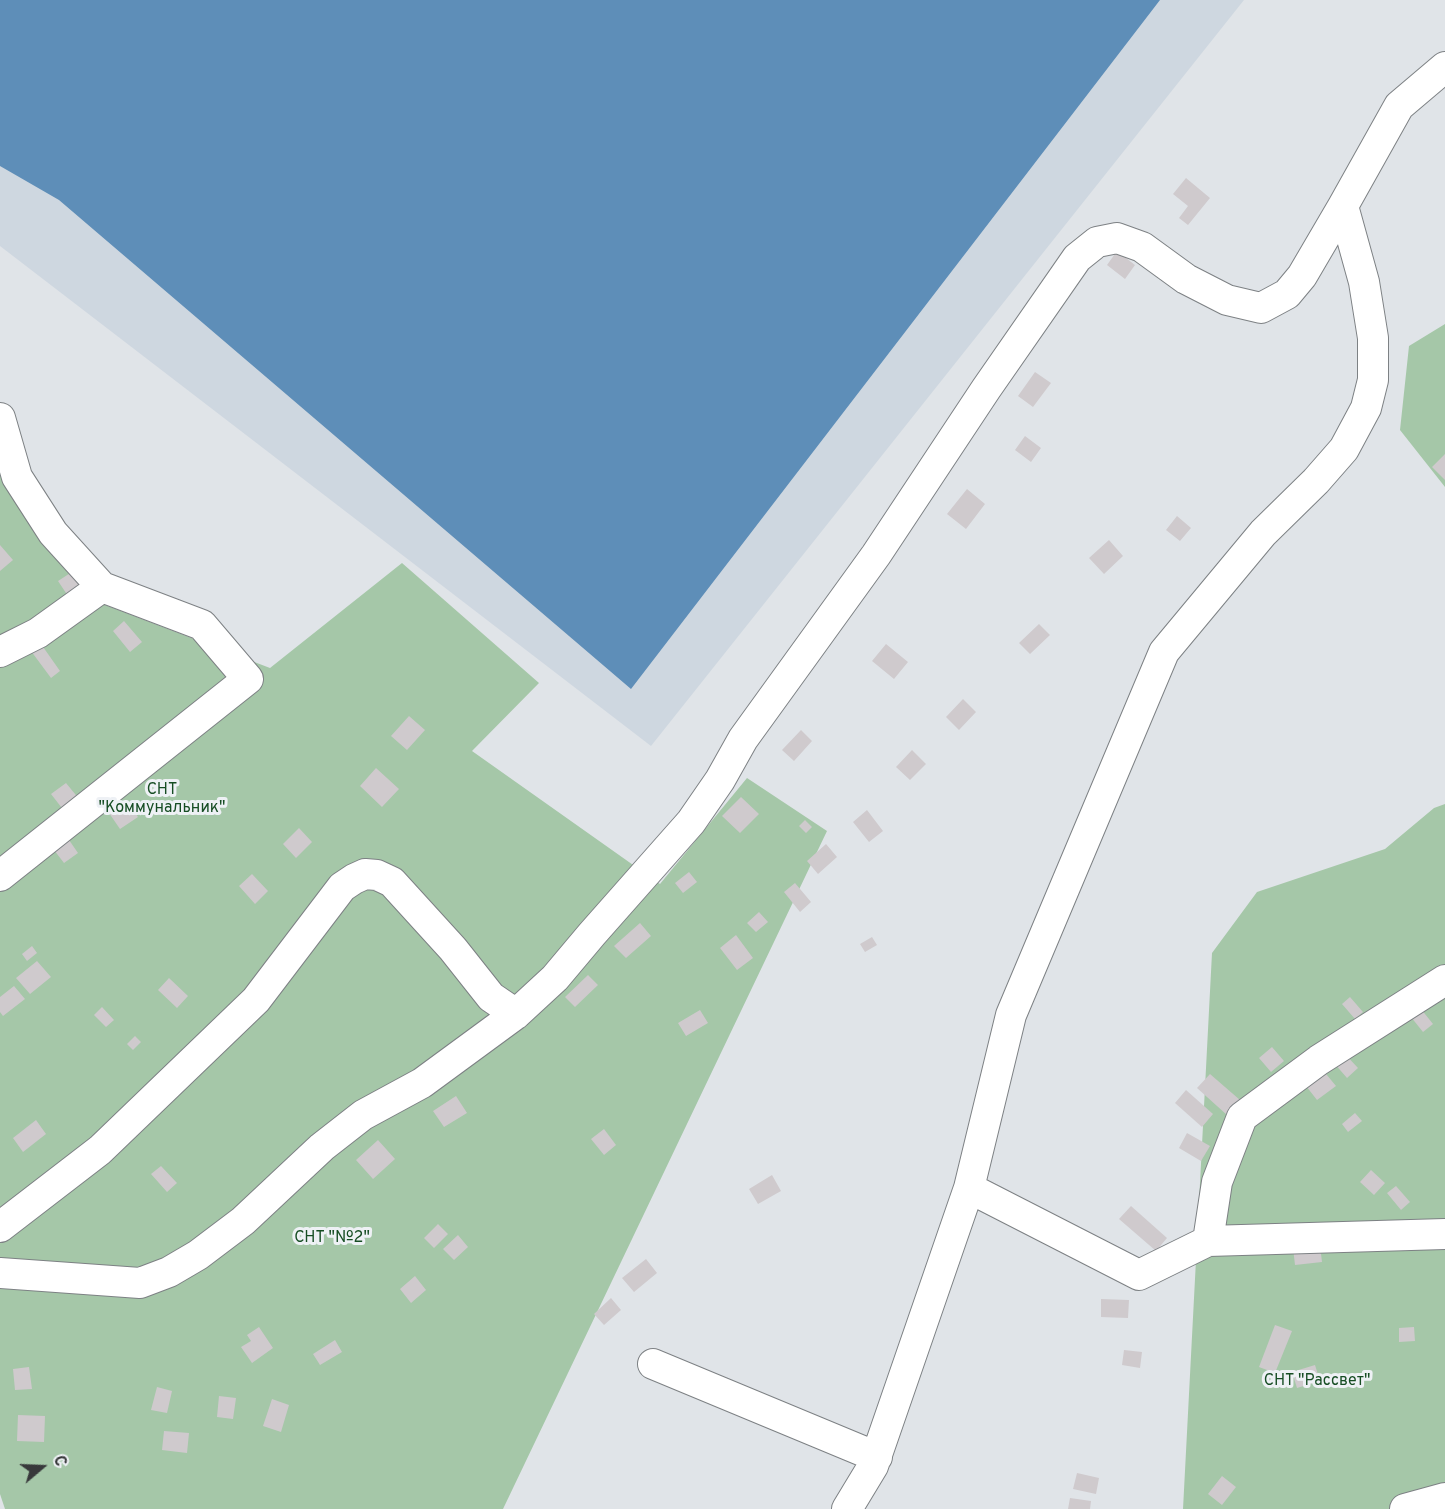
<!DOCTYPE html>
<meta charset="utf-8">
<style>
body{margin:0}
#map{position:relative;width:1445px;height:1509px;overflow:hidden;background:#e0e4e8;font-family:Overpass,sans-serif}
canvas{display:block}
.north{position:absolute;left:12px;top:1437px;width:60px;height:60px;-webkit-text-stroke:4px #eef1f5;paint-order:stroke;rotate:71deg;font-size:16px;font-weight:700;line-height:24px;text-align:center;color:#38393b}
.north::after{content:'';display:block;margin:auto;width:21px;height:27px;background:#38393b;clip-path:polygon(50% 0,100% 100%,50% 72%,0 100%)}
</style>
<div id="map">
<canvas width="1445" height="1509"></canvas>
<div class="north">С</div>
</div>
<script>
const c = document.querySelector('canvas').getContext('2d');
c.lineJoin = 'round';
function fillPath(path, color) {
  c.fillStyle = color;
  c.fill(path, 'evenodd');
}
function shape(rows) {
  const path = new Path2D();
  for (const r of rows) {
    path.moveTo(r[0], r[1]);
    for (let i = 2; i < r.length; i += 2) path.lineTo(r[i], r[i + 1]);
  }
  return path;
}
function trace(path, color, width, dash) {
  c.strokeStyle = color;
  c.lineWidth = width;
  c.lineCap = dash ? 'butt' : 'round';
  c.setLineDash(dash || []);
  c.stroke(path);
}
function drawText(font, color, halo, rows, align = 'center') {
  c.font = font + ' Overpass,sans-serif';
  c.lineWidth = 6;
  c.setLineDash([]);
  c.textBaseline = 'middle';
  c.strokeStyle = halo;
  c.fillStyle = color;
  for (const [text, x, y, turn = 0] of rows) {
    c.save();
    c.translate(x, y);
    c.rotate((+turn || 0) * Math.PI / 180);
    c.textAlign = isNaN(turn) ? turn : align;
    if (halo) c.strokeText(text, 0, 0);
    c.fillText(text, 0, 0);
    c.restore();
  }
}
fillPath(shape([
 [0,0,1244,0,651,746,0,246]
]), '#ced7e0');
fillPath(shape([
 [1445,324,1445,487,1400,430,1409,346],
 [0,459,100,603,270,668,402,563,539,683,472,751,660,884,747,778,827,831,503,1509,5,1509,0,1494],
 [1445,804,1445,1509,1183,1509,1212,953,1257,892,1385,849,1434,808]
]), '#a5c7a8');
fillPath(shape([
 [0,0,1160,0,631,689,59,200,0,166]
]), '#5e8eb8');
fillPath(shape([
 [1186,178,1210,198,1188,225,1179,218,1188,206,1173,194],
 [1117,251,1135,265,1125,279,1107,265],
 [1035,372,1051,383,1033,407,1018,396],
 [1025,436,1041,448,1031,462,1015,450],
 [1445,454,1445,480,1432,467],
 [967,489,985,504,966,529,947,514],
 [1177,516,1191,528,1180,541,1166,530],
 [1109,540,1123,556,1104,574,1089,558],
 [0,545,13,560,0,571],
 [75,570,89,591,72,602,58,581],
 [124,621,142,642,130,652,113,631],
 [1039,624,1050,635,1030,654,1019,643],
 [41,644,60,671,51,678,31,651],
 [886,644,908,662,894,679,872,661],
 [963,699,976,712,959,730,946,717],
 [409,716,425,730,407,750,391,736],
 [801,730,812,741,794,761,782,750],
 [912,750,926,764,910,780,896,767],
 [376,768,399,789,382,807,360,786],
 [66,783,80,800,65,812,51,794],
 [741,797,759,814,740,833,722,816],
 [127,801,138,817,120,829,109,813],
 [867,810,883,831,869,842,853,822],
 [805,820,812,827,806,833,799,826],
 [299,828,312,842,296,858,283,844],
 [69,840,78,853,64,863,54,850],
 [826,844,837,857,818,874,807,861],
 [689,872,697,882,683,893,675,883],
 [252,874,268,891,255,904,239,886],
 [795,883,811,902,800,912,784,892],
 [759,912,768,922,756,932,747,923],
 [640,923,651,936,626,958,614,946],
 [736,935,753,958,737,970,720,948],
 [872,937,877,945,865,952,860,944],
 [32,946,37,953,27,961,22,954],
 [37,961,51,977,30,994,16,978],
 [588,975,598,985,575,1007,565,997],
 [169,978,188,996,177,1008,158,990],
 [14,986,25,999,3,1016,0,1012,0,997],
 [1350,997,1363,1012,1355,1019,1342,1004],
 [1417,1004,1433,1024,1423,1032,1407,1012],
 [102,1007,114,1020,106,1027,94,1015],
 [700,1010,708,1023,686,1036,678,1023],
 [135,1036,141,1042,133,1050,127,1044],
 [1272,1047,1284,1061,1271,1072,1259,1058],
 [1344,1053,1358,1068,1347,1078,1334,1063],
 [1317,1063,1336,1086,1317,1100,1299,1077],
 [1210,1074,1240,1100,1227,1115,1197,1088],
 [1186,1090,1213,1114,1202,1127,1175,1103],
 [456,1096,467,1113,444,1127,433,1111],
 [1355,1113,1362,1121,1348,1132,1342,1124],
 [36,1120,46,1134,23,1152,13,1138],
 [604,1129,616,1145,604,1155,591,1139],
 [1187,1133,1210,1146,1201,1161,1179,1148],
 [378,1140,395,1159,373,1179,356,1160],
 [161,1166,177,1183,167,1192,151,1174],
 [1371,1170,1385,1183,1374,1195,1360,1182],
 [772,1175,781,1191,758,1204,749,1189],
 [1396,1186,1410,1202,1401,1210,1387,1193],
 [1131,1206,1167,1238,1156,1251,1119,1219],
 [438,1224,448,1234,434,1248,424,1238],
 [458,1235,468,1247,454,1260,443,1249],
 [1319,1237,1322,1262,1295,1265,1292,1239],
 [646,1259,657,1273,634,1292,622,1278],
 [415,1276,426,1290,411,1303,400,1289],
 [611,1298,621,1310,604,1325,594,1314],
 [1101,1299,1129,1300,1128,1318,1101,1317],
 [1275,1325,1292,1331,1275,1373,1259,1367],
 [259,1327,273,1348,252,1363,241,1347,251,1341,247,1335],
 [1414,1327,1415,1341,1399,1342,1399,1328],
 [335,1340,342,1352,320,1365,313,1354],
 [1124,1350,1142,1352,1140,1368,1122,1365],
 [1315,1365,1320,1381,1297,1388,1292,1372],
 [29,1367,32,1389,15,1390,13,1369],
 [157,1387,172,1391,167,1413,151,1410],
 [219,1396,236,1398,233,1419,217,1417],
 [272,1399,289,1405,281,1432,263,1426],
 [18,1415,45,1416,44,1442,17,1441],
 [164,1431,189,1433,187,1453,162,1450],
 [1077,1473,1099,1478,1096,1494,1073,1489],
 [1222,1476,1236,1487,1222,1505,1208,1494],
 [1070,1498,1091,1501,1090,1509,1068,1509]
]), '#cfcacd');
const minor = shape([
 [0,418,17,477,53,533,102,587,38,633,0,652],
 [0,876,248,679,202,625,102,587],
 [969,1188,1139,1275,1208,1241,1445,1234],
 [0,1227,100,1150,256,1000,342,887,354,879,365,874,377,875,392,882,453,949,491,997,516,1014],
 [1208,1241,1217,1182,1242,1117,1319,1060,1445,980],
 [0,1273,140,1283,169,1272,198,1255,243,1221,322,1147,363,1115,422,1083,516,1014,555,978,592,934,691,822,720,780,743,739,876,555,986,389,1077,258,1097,242,1117,238,1142,247,1186,279,1227,300,1261,308,1287,294,1302,276,1343,206],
 [653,1364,877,1457],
 [847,1509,873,1466,969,1188,1011,1015,1164,652,1263,533,1316,481,1344,449,1366,408,1373,380,1373,338,1364,282,1343,206,1399,106,1445,67],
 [1405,1509,1445,1498]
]);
trace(minor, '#7d8184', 32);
trace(minor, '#fff', 30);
drawText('16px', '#164d23', '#eef1f5', [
 ["СНТ",162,791],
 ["\"Коммунальник\"",162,809],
 ["СНТ \"№2\"",332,1239],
 ["СНТ \"Рассвет\"",1317,1382]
]);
</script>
